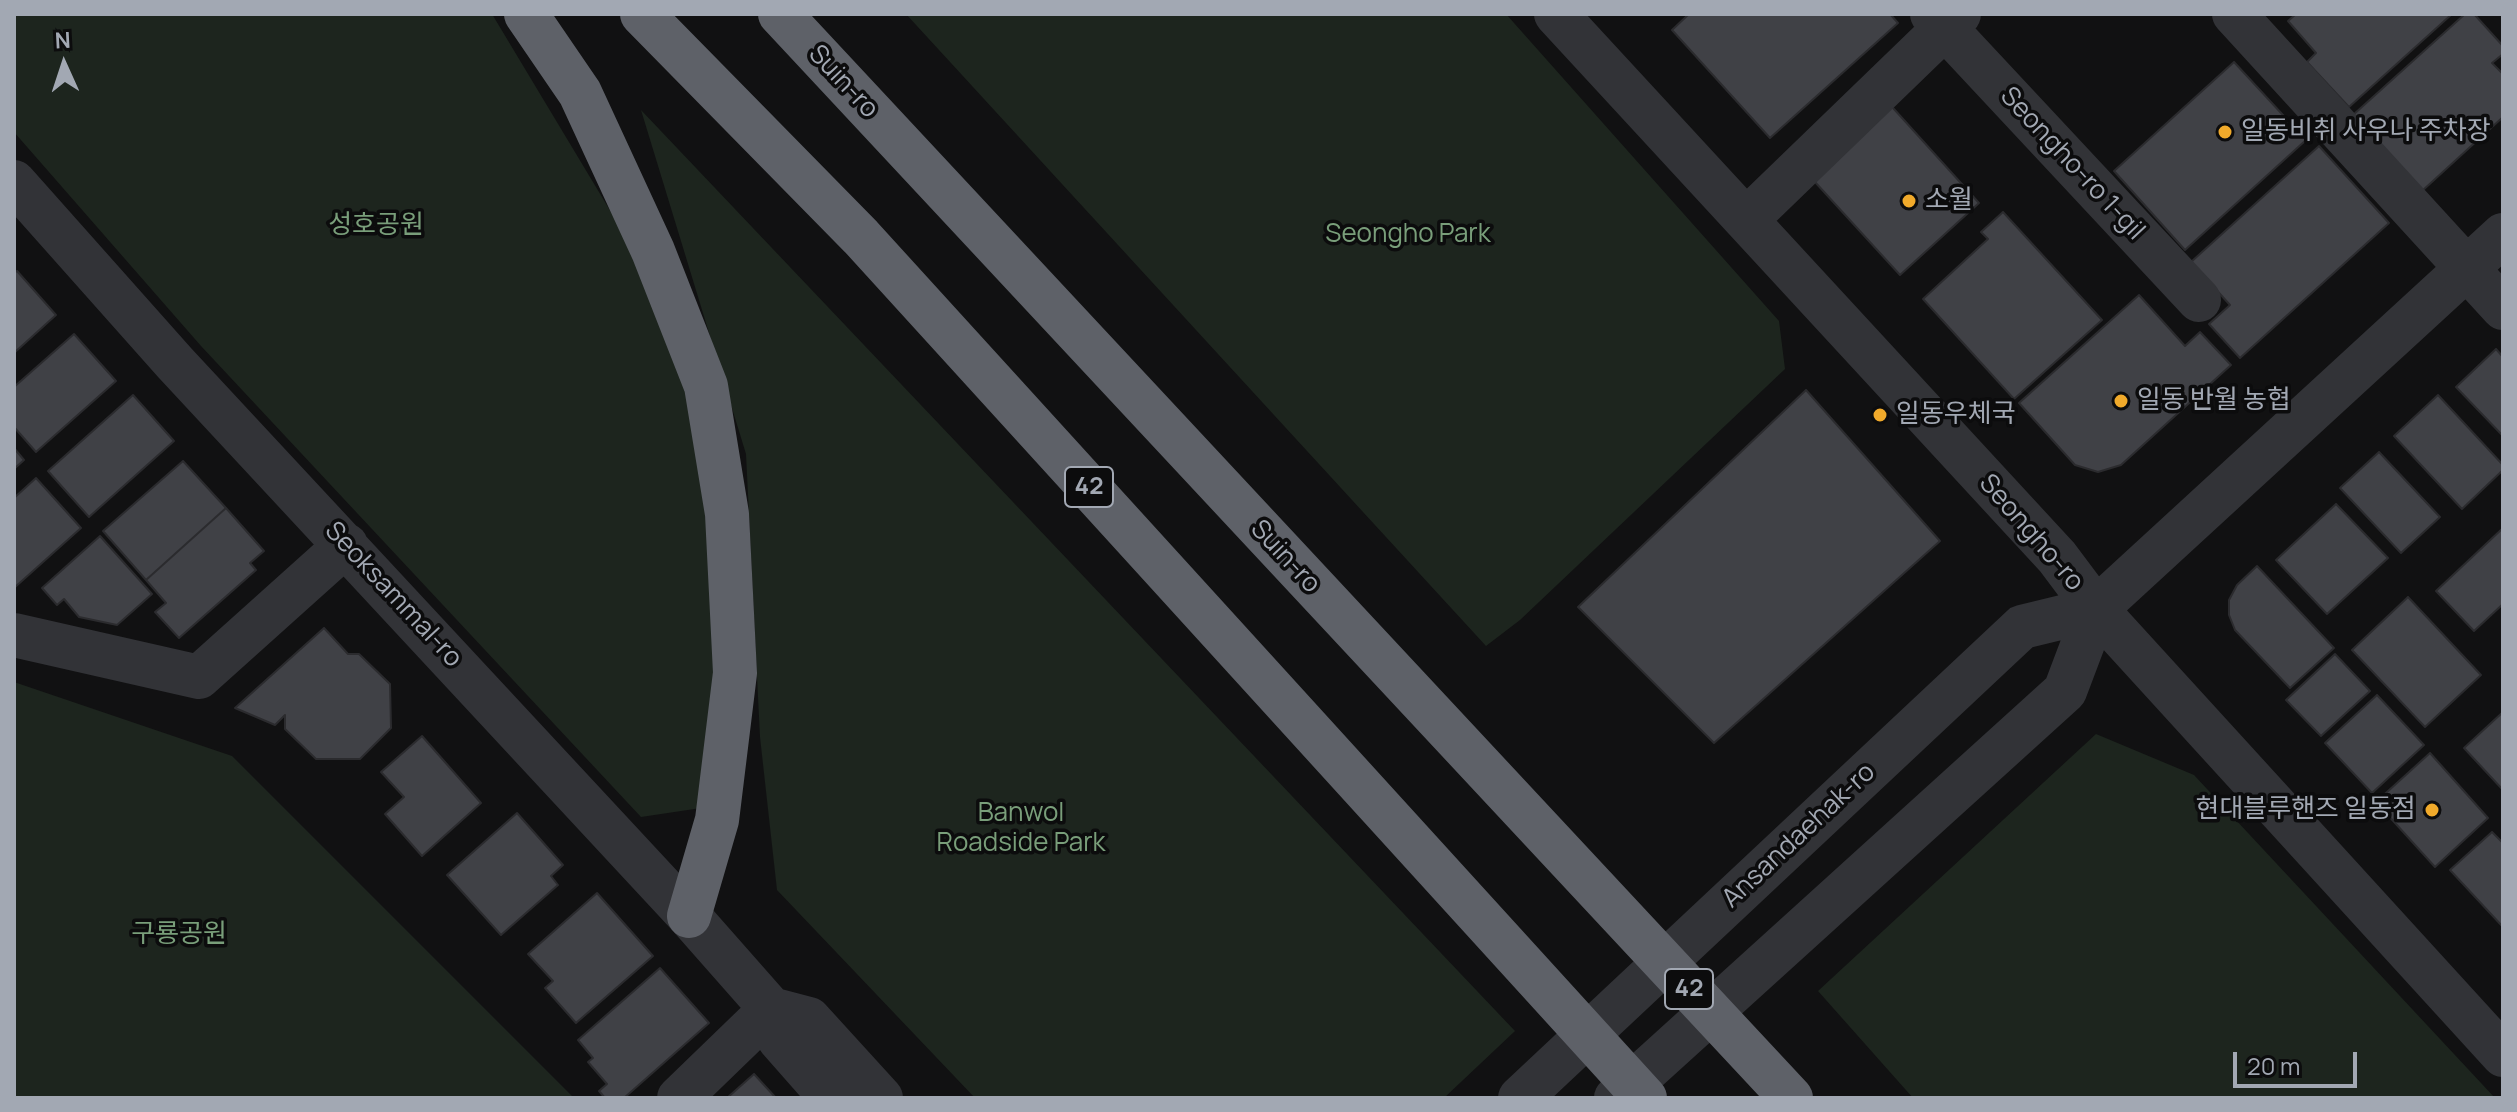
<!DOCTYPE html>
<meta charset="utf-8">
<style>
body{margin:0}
#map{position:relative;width:2517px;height:1112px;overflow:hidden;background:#111112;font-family:Manrope,sans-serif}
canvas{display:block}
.frame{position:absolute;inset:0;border:16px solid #a2a8b3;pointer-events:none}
.north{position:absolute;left:24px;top:24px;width:80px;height:80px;-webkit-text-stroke:6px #0c0c0d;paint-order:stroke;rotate:357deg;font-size:22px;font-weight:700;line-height:32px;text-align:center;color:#a2a8b3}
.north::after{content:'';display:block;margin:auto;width:28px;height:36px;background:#a2a8b3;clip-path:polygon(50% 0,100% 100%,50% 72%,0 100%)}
.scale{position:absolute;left:2233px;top:1052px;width:124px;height:36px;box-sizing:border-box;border:4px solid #a2a8b3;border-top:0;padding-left:10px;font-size:24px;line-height:28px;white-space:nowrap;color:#a2a8b3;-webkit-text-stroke:6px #0c0c0d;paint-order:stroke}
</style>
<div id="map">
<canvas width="2517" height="1112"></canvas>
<div class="frame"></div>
<div class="north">N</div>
<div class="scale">20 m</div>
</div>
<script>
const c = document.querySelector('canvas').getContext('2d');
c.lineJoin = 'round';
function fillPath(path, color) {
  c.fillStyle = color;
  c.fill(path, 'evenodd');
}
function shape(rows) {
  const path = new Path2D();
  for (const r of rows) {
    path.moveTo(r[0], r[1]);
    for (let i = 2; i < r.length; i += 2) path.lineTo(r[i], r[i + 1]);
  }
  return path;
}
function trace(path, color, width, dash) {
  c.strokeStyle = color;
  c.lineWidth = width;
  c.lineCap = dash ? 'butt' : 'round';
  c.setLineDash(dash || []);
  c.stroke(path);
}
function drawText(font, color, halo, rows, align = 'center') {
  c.font = font + ' Manrope,"Noto Sans KR",sans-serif';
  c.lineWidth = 7;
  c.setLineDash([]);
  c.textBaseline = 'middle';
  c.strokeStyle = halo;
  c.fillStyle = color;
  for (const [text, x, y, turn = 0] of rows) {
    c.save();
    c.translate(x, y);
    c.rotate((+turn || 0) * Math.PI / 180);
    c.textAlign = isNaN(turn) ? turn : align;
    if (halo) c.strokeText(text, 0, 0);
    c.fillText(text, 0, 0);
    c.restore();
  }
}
fillPath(shape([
 [14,14,492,14,644,267,685,379,715,524,720,665,701,808,641,817,201,346,14,132],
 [906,14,1506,14,1779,321,1785,369,1520,620,1486,646],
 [641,110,1515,1031,1444,1098,975,1098,777,890,760,737,746,454],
 [14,682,232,756,574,1098,14,1098],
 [2096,734,2194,775,2495,1098,1913,1098,1818,991]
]), '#1d251e');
const building = shape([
 [1689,14,1890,14,1898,23,1770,138,1672,30,1689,14],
 [2296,14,2452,14,2349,107,2307,62,2316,53,2288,21,2296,14],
 [2465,14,2474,14,2503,46,2503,54,2492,63,2503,74,2503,117,2422,191,2353,115,2465,14],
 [2234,62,2306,140,2185,250,2114,171,2234,62],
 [1884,98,1979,203,1900,275,1804,170,1884,98],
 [2319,146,2389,223,2240,358,2209,324,2230,305,2191,262,2319,146],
 [2003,212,2102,320,2014,399,1923,299,1988,239,1981,232,2003,212],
 [17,271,56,315,14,353,14,273,17,271],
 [2139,295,2185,346,2200,332,2231,365,2121,465,2098,472,2075,465,2019,403,2139,295],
 [74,334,116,381,36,452,14,427,14,387,74,334],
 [2496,349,2503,357,2503,436,2456,387,2496,349],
 [1806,390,1940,541,1714,743,1578,607,1806,390],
 [133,395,174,441,89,517,48,471,133,395],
 [2438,395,2503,465,2503,470,2462,509,2394,436,2438,395],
 [14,448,24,460,14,469,14,448],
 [2379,452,2440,517,2401,553,2340,488,2379,452],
 [183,461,226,508,146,580,103,531,183,461],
 [36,478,81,528,14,588,14,498,36,478],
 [2336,504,2388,558,2327,614,2276,560,2336,504],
 [226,508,264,551,250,563,256,570,179,638,155,612,166,603,146,580,226,508],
 [2503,528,2503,604,2474,631,2436,591,2503,528],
 [100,536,152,594,117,625,79,617,64,599,57,605,42,588,100,536],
 [2257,566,2334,648,2290,688,2235,630,2229,615,2229,600,2237,585,2257,566],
 [2408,597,2481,675,2425,727,2352,650,2408,597],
 [324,628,348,654,359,654,390,684,391,728,360,759,316,759,285,729,285,715,275,725,235,708,324,628],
 [2335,654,2370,691,2321,736,2286,700,2335,654],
 [2377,695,2424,745,2372,793,2325,743,2377,695],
 [2503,712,2503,790,2464,748,2503,712],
 [422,736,481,803,422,856,385,814,404,797,381,772,422,736],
 [2430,753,2488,818,2435,867,2376,802,2430,753],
 [517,813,563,865,551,876,558,885,501,935,447,875,517,813],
 [2492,832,2503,843,2503,927,2450,870,2492,832],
 [597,893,653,956,576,1023,545,988,553,981,528,954,597,893],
 [660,968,709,1023,624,1098,605,1098,599,1091,607,1084,588,1062,593,1058,578,1040,660,968],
 [754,1074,776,1098,727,1098,754,1074]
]);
fillPath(building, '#404146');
trace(building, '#2b2b2e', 2);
trace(shape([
 [1556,14,2057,557,2096,609,2503,1055],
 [1932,14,2199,300],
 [2234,14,2503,308],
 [14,182,175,363,689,916,771,1009,779,1039,831,1098],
 [1747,219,1959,14],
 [14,635,199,677,346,545],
 [771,1009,809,1019,881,1098],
 [679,1098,771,1009],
 [1520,1098,2022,627,2096,609],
 [1616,1098,2065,691,2096,609,2503,235]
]), '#323337', 44);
trace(shape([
 [526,14,580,93,653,251,706,386,727,514,735,673,717,820,689,916],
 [642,14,861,237,1645,1098],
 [780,14,1791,1098]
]), '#5e6168', 44);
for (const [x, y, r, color] of [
 [2225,132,8,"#f1aa2b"],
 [1909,201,8,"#f1aa2b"],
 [2121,401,8,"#f1aa2b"],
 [1880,415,8,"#f1aa2b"],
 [2432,810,8,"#f1aa2b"]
]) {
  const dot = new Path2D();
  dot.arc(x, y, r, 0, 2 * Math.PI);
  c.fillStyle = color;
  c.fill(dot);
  trace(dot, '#0c0c0d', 3);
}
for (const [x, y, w] of [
 [1089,487,48],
 [1689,989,48]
]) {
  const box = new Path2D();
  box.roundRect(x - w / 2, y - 20, w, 40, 6);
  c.fillStyle = '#0c0c0d';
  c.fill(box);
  trace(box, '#a2a8b3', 2);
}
drawText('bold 24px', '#a2a8b3', null, [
 ["42",1089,487],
 ["42",1689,989]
]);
drawText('26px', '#a2a8b3', '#0c0c0d', [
 ["Suin-ro",843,82,47],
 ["Seongho-ro 1-gil",2072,164,47],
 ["Seongho-ro",2031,533,49],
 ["Suin-ro",1285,557,47],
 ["Seoksammal-ro",393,595,47],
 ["Ansandaehak-ro",1799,836,-43]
]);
drawText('26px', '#a2a8b3', '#0c0c0d', [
 ["일동비취 사우나 주차장",2241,132],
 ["소월",1925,201],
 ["일동 반월 농협",2137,401],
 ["일동우체국",1896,415],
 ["현대블루핸즈 일동점",2416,810,"right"]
], 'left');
drawText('26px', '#799e7a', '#0c0c0d', [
 ["성호공원",376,226],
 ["Seongho Park",1408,235],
 ["Banwol",1021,814],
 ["Roadside Park",1021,844],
 ["구룡공원",179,935]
]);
</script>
